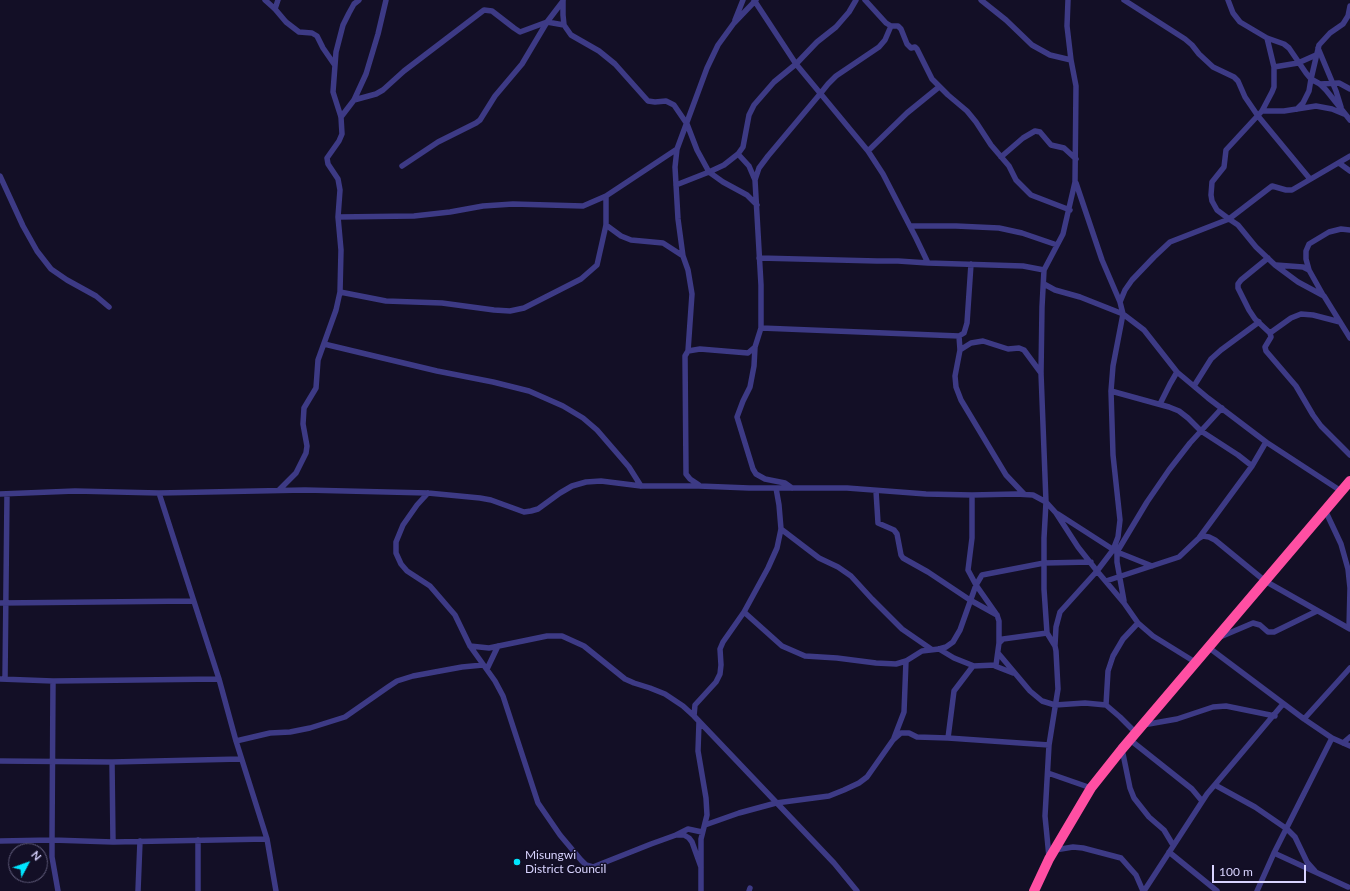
<!DOCTYPE html>
<style>
body{margin:0}
#map{position:relative;width:1350px;height:891px;overflow:hidden;background:#130f26;font-family:Lato,sans-serif}
canvas{display:block}
.north{position:absolute;left:8px;top:843px;width:40px;height:40px;box-sizing:border-box;background:#130f26;border:1px solid #625e7d;border-radius:50%;rotate:49deg;font-size:11px;font-weight:700;line-height:16px;text-align:center;color:#d9d4ff}
.north::after{content:'';display:block;margin:auto;width:14px;height:18px;background:#00e5ff;clip-path:polygon(50% 0,100% 100%,50% 72%,0 100%)}
.scale{position:absolute;left:1212px;top:865px;width:94px;height:18px;box-sizing:border-box;border:2px solid #d9d4ff;border-top:0;padding-left:5px;font-size:12px;line-height:14px;white-space:nowrap;color:#d9d4ff;-webkit-text-stroke:3px #130f26;paint-order:stroke}
</style>
<div id="map">
<canvas width="1350" height="891"></canvas>
<div class="north">N</div>
<div class="scale">100 m</div>
</div>
<script>
const c = document.querySelector('canvas').getContext('2d');
c.lineJoin = 'round';
function shape(rows) {
  const path = new Path2D();
  for (const r of rows) {
    path.moveTo(r[0], r[1]);
    for (let i = 2; i < r.length; i += 2) path.lineTo(r[i], r[i + 1]);
  }
  return path;
}
function trace(path, color, width, dash) {
  c.strokeStyle = color;
  c.lineWidth = width;
  c.lineCap = dash ? 'butt' : 'round';
  c.setLineDash(dash || []);
  c.stroke(path);
}
function drawText(font, color, halo, rows, align = 'center') {
  c.font = font + ' Lato,sans-serif';
  c.lineWidth = 3;
  c.setLineDash([]);
  c.textBaseline = 'middle';
  c.strokeStyle = halo;
  c.fillStyle = color;
  for (const [text, x, y, turn = 0] of rows) {
    c.save();
    c.translate(x, y);
    c.rotate((+turn || 0) * Math.PI / 180);
    c.textAlign = isNaN(turn) ? turn : align;
    if (halo) c.strokeText(text, 0, 0);
    c.fillText(text, 0, 0);
    c.restore();
  }
}
trace(shape([
 [265,0,275,9,286,22,299,32,312,33,317,36,323,48,334,64],
 [563,0,563,15,564,25,571,35,599,51,615,64,648,101,655,102,666,101,674,105,687,124,697,150,709,172,723,182,747,195,757,205],
 [754,0,796,64,868,151,883,174,916,238,928,263],
 [865,0,886,23,891,26,898,26,901,29,907,44,911,48,915,47,917,49,932,79,948,95,967,111,976,122,991,145,1009,166,1016,180,1031,195,1070,210],
 [981,0,1006,20,1032,45,1050,55,1071,60],
 [1124,0,1185,39,1192,45,1199,54,1213,67,1234,77,1238,81,1245,97,1258,116,1310,179],
 [1228,0,1233,13,1240,22,1267,38,1284,44,1289,48,1306,73,1311,79,1320,84,1326,90,1350,120],
 [275,9,278,0],
 [735,20,743,0],
 [1267,38,1274,67,1274,87,1272,92,1262,111,1226,150,1224,167,1212,182,1211,195,1212,201,1217,210,1229,219,1272,186,1286,190,1292,190,1350,156],
 [1318,48,1336,91,1341,107],
 [1274,67,1298,63,1316,55],
 [1320,84,1339,83,1350,89],
 [354,100,376,94,383,90,404,71,484,10,492,11,514,28,520,32,547,22,564,25],
 [1297,109,1303,103,1309,91,1311,79,1319,45,1330,33,1343,24,1348,16,1350,6],
 [1262,111,1284,111,1316,106,1332,109,1344,114],
 [341,117,354,100,366,74,378,34,386,0],
 [868,151,907,113,939,87],
 [738,154,749,166,755,180],
 [1001,157,1023,138,1035,131,1040,132,1051,145,1064,148,1076,159],
 [1339,163,1350,171],
 [402,166,438,142,476,123,480,120,495,96,522,64,547,22,563,1],
 [0,176,23,226,37,251,51,269,67,280,96,296,109,307],
 [676,185,709,172,724,165,738,154,743,147,749,115,754,105,774,82,796,64,817,42,836,27,849,12,856,0],
 [338,217,414,216,450,212,483,206,513,204,583,206,606,196,677,149],
 [606,225,621,236,631,240,663,243,683,256],
 [910,226,956,226,999,228,1022,233,1057,245],
 [759,258,877,261,898,261,928,263,1023,266,1044,270],
 [1268,258,1241,280,1238,284,1238,288,1249,310,1255,319,1270,333,1271,337,1265,347,1266,351,1296,386,1313,415,1321,426,1350,455],
 [1276,265,1303,267,1309,270,1323,295],
 [1309,270,1306,259,1306,251,1309,244,1329,232,1341,229,1350,230],
 [1044,284,1055,290,1080,297,1123,314,1144,330,1177,372,1208,398,1266,442,1341,491],
 [340,292,386,301,442,303,494,310,510,311,524,308,581,279,597,265,606,225,606,196],
 [1120,302,1125,290,1132,280,1154,257,1170,242,1229,219,1238,225,1256,247,1275,265,1298,282,1324,296,1350,338],
 [761,328,959,336,964,333,967,323,971,264],
 [1270,333,1291,318,1301,314,1313,315,1340,322],
 [959,336,960,350,955,376,956,387,961,400,1006,475,1024,494],
 [324,344,437,371,493,382,529,391,563,406,583,418,597,430,629,467,641,486],
 [755,347,754,366,750,387,743,401,737,417,753,469,756,474,765,479,785,483,792,488],
 [960,350,971,343,983,341,1008,349,1019,348,1024,350,1041,373],
 [688,351,692,294,688,270,683,256,678,219,675,167,677,149,707,68,718,45,734,23,756,0],
 [1194,386,1211,359,1221,350,1259,322],
 [1111,391,1169,407,1179,411,1188,418,1201,431,1238,455,1252,466],
 [1160,404,1170,384,1177,372],
 [699,485,690,479,686,474,686,471,685,356,688,351,700,349,748,353,755,347,761,328,761,285,755,180,759,168,768,156,820,94,828,84,836,76,879,47,885,40,891,26],
 [279,490,296,473,306,453,307,446,303,424,304,408,316,388,318,360,336,310,340,292,341,250,338,217,340,190,338,179,328,164,327,158,339,141,342,134,341,117,333,92,336,52,343,25,349,13,354,4,359,0],
 [876,491,878,523,894,530,897,534,901,555,903,558,928,572,970,600,997,615],
 [159,493,219,679,236,741,267,839,276,891],
 [428,493,417,505,403,525,396,542,396,553,401,564,407,571,430,586,455,615,470,646,495,681,503,696,538,803,560,835,581,860,586,865,593,867,651,844,676,835,684,835,689,838,692,842,701,867],
 [0,494,75,491,159,493,305,490,428,493,480,498,491,500,524,512,531,511,538,509,560,493,572,486,586,482,601,481,641,486,699,486,749,488,847,488,926,494,972,495,1016,494,1033,495,1046,502,1056,513,1078,547,1097,571,1124,603,1138,623,1153,636,1195,662],
 [972,495,972,538,968,570,976,585,997,615,999,621,999,643],
 [1325,510,1341,544,1348,569,1350,588,1349,628],
 [1058,514,1117,552,1152,566],
 [781,529,819,558,838,567,851,576,872,599,902,629,931,649],
 [1199,538,1252,466,1266,442],
 [1106,581,1179,557,1198,539,1203,536,1209,537,1215,540,1265,581,1350,629],
 [1124,601,1117,562,1117,552,1147,502,1169,470,1190,443,1222,408],
 [0,603,193,601],
 [744,612,782,646,805,656,837,658,876,663,896,664,906,661,922,651,939,649,946,647,953,642,960,630,976,585,982,575,1044,563,1091,562],
 [1220,637,1253,623,1260,625,1268,632,1274,632,1317,611],
 [1055,645,1056,627,1060,612,1097,571,1113,550,1118,537,1120,520,1113,455,1111,391,1113,366,1123,314,1120,302,1102,260,1076,183],
 [470,646,489,648,547,636,562,636,584,646,625,679,634,683,650,688,665,694,683,706,694,716,834,863,857,891],
 [1208,647,1304,719,1332,738,1350,746],
 [939,649,954,658,974,666],
 [998,653,1030,691,1042,701,1055,705,1085,703,1106,705,1120,717,1135,732],
 [995,666,1013,673],
 [487,669,498,646],
 [0,679,53,681,219,679],
 [5,679,7,494],
 [53,681,52,840,52,857,58,891],
 [1106,705,1108,671,1113,656,1123,639,1138,623],
 [694,716,695,705,716,682,720,674,721,665,720,649,723,642,744,612,768,568,777,548,781,529,779,505,776,488],
 [1304,719,1350,668],
 [699,722,698,751,706,798,707,815,701,839,701,891],
 [1143,725,1177,719,1213,707,1226,706,1275,716],
 [894,738,904,712,906,661],
 [948,738,954,691,973,666,996,665,999,643,1003,639,1047,633],
 [1129,739,1192,789,1202,801],
 [236,741,270,733,290,732,310,728,345,717,388,687,397,681,413,676,462,667,483,665],
 [1343,743,1350,737],
 [1122,749,1130,788,1134,798,1149,817,1164,830,1173,845],
 [0,761,112,762,241,759],
 [112,762,113,842],
 [1048,773,1091,788],
 [1215,785,1255,807,1287,829,1295,837,1307,862,1315,871],
 [705,825,739,813,776,803,829,796,844,790,859,783,867,777,893,740,901,733,909,733,917,737,948,738,1049,745],
 [676,835,688,829,702,832],
 [0,841,52,840,113,842,267,839],
 [1055,850,1073,847,1083,848,1121,858,1136,875,1143,891],
 [1169,852,1217,891],
 [1274,853,1348,887],
 [1049,857,1045,816,1049,745,1058,689,1056,651,1055,646,1047,633,1044,589,1044,538,1046,502,1041,373,1042,307,1044,270,1063,234,1075,182,1076,86,1071,60,1067,26,1068,0],
 [138,891,140,841],
 [198,891,198,840],
 [749,891,750,888],
 [1144,891,1207,794,1283,704],
 [1257,891,1274,853,1332,738]
]), '#3d3a85', 5.5);
trace(shape([
 [1034,891,1049,859,1091,788,1122,749,1350,481]
]), '#ff4fa3', 10);
for (const [x, y, r, color] of [
 [517,862,4,"#00e5ff"]
]) {
  const dot = new Path2D();
  dot.arc(x, y, r, 0, 2 * Math.PI);
  c.fillStyle = color;
  c.fill(dot);
  trace(dot, '#130f26', 1.5);
}
drawText('12px', '#d9d4ff', '#130f26', [
 ["Misungwi",525,855],
 ["District Council",525,869]
], 'left');
</script>
